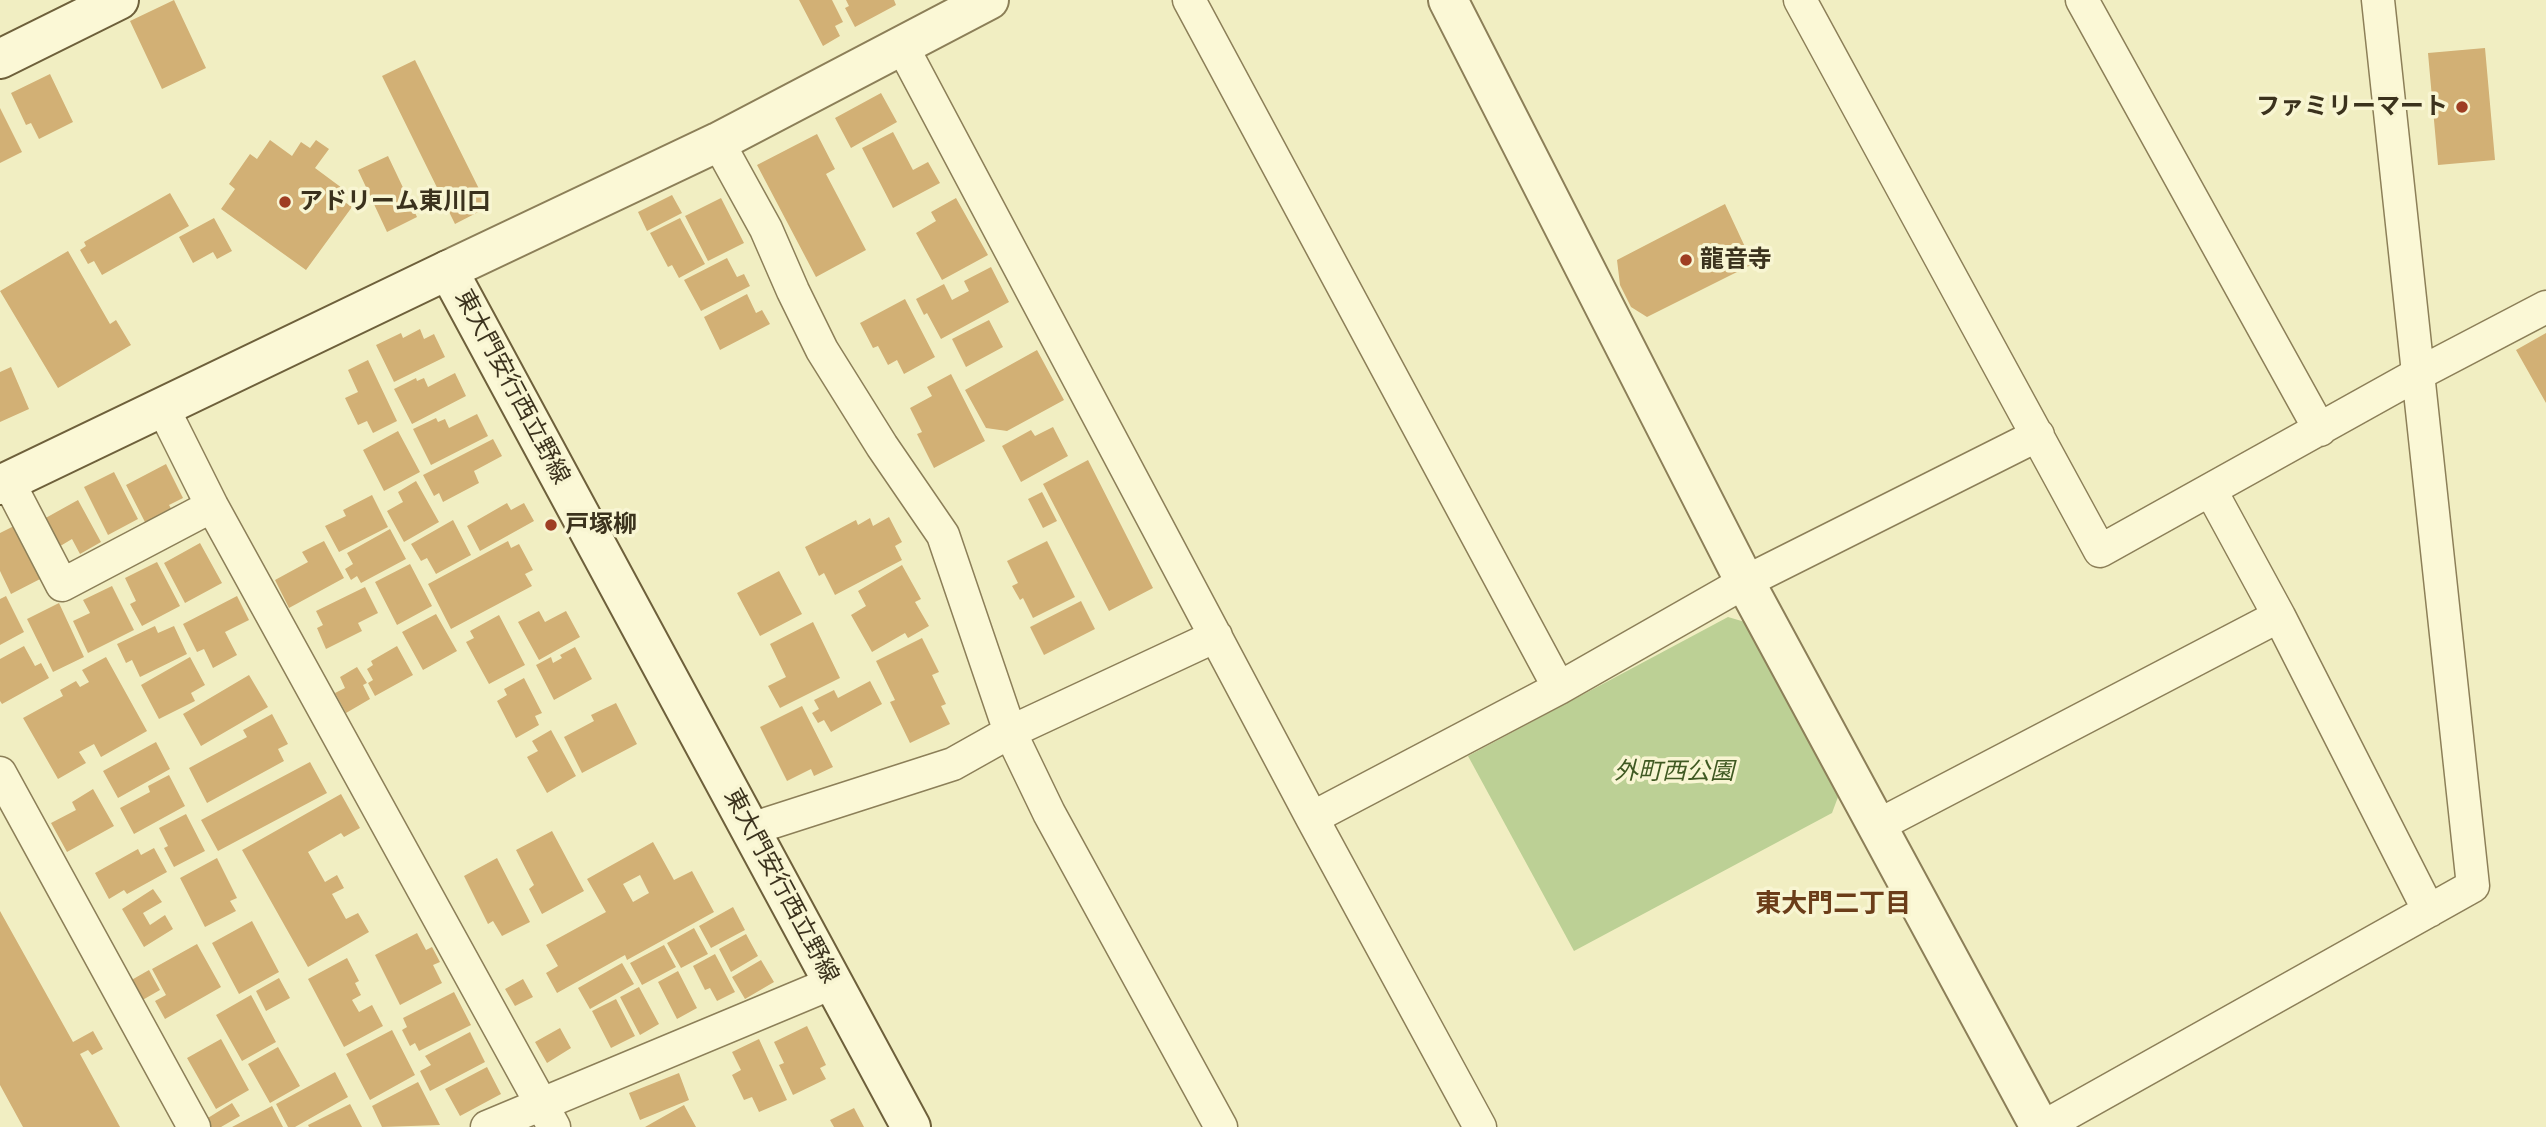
<!DOCTYPE html>
<meta charset="utf-8">
<style>
body{margin:0}
canvas{display:block;background:#f1eec2}
</style>
<canvas width="2546" height="1127"></canvas>
<script>
const c = document.querySelector('canvas').getContext('2d');
c.lineJoin = 'round';
function fillPath(path, color) {
  c.fillStyle = color;
  c.fill(path, 'evenodd');
}
function shape(rows) {
  const path = new Path2D();
  for (const r of rows) {
    path.moveTo(r[0], r[1]);
    for (let i = 2; i < r.length; i += 2) path.lineTo(r[i], r[i + 1]);
  }
  return path;
}
function trace(path, color, width, dash) {
  c.strokeStyle = color;
  c.lineWidth = width;
  c.lineCap = dash ? 'butt' : 'round';
  c.setLineDash(dash || []);
  c.stroke(path);
}
function drawText(font, color, halo, rows, align = 'center') {
  c.font = font + ' "Zilla Slab","Noto Sans JP",serif';
  c.lineWidth = 7;
  c.setLineDash([]);
  c.textBaseline = 'middle';
  c.strokeStyle = halo;
  c.fillStyle = color;
  for (const [text, x, y, turn = 0] of rows) {
    c.save();
    c.translate(x, y);
    c.rotate((+turn || 0) * Math.PI / 180);
    c.textAlign = isNaN(turn) ? turn : align;
    if (halo) c.strokeText(text, 0, 0);
    c.fillText(text, 0, 0);
    c.restore();
  }
}
fillPath(shape([
 [1728,617,1745,622,1838,797,1832,813,1574,951,1468,756]
]), '#bcd095');
fillPath(shape([
 [174,0,206,68,162,89,130,21],
 [799,0,832,0,843,22,835,26,840,36,823,46],
 [846,0,894,0,896,5,855,27,845,8,849,6],
 [2485,48,2495,160,2438,165,2428,53],
 [415,60,488,207,455,224,382,76],
 [50,74,73,122,39,139,31,123,26,125,11,93],
 [881,93,897,122,851,148,835,118],
 [0,108,22,152,0,163],
 [893,132,913,170,928,162,940,183,893,208,862,148],
 [817,134,835,169,826,174,866,250,816,277,757,165],
 [270,140,292,156,301,142,310,148,316,140,329,149,315,168,342,188,336,196,352,207,306,270,221,209,235,189,229,184,250,154,257,159],
 [388,156,417,217,387,232,358,170],
 [170,193,189,226,102,275,94,261,88,264,80,250,86,246,84,242],
 [672,195,682,213,647,231,638,212],
 [721,198,744,243,708,261,685,216],
 [956,198,988,255,942,280,916,233,936,221,931,212],
 [1725,204,1753,264,1647,317,1631,307,1620,285,1617,260],
 [214,218,232,251,217,259,213,252,193,263,179,237],
 [680,218,705,264,679,278,672,265,668,267,650,233],
 [68,251,110,324,116,320,131,345,58,388,0,291],
 [727,258,737,277,744,274,750,286,701,311,684,280],
 [991,267,1009,302,941,339,927,313,924,315,916,299,944,284,952,300,969,291,964,281],
 [747,294,756,313,762,310,770,324,720,350,704,317],
 [905,299,935,357,904,374,897,360,888,365,878,346,873,348,860,323],
 [989,320,1003,347,966,367,952,339],
 [420,329,424,339,434,334,445,357,394,382,376,345,401,333,403,338],
 [2546,333,2546,403,2516,350],
 [1037,350,1064,400,1007,431,986,428,965,390],
 [368,360,397,421,373,433,367,421,358,425,345,398,358,392,348,370],
 [11,367,29,409,0,422,0,372],
 [455,373,466,396,412,424,394,389,416,378,417,381,424,378,428,387],
 [951,374,985,441,934,468,917,434,922,432,910,408,932,396,927,387],
 [477,414,488,436,431,465,413,429,436,418,438,422,445,419,449,428],
 [1053,427,1068,456,1021,482,1002,446,1031,430,1035,436],
 [398,431,420,472,384,491,363,450],
 [493,439,502,456,474,471,479,483,443,502,439,493,434,496,423,475],
 [1088,460,1153,588,1109,611,1043,484],
 [166,464,183,498,169,505,173,512,147,526,126,485],
 [114,472,138,519,108,535,84,487],
 [416,481,439,522,404,542,387,511,403,502,398,492],
 [1042,492,1057,521,1043,528,1028,499],
 [372,495,388,527,339,552,325,526,346,516,343,510],
 [78,500,101,542,80,554,72,539,57,548,42,520],
 [507,503,511,510,524,503,534,521,480,551,467,526],
 [889,517,902,542,895,546,902,560,835,595,824,573,819,576,805,547,856,520,858,525,870,518,873,526],
 [453,520,471,555,436,574,427,558,421,561,411,544],
 [18,524,44,577,11,594,0,571,0,533],
 [390,529,406,559,361,583,357,576,351,580,345,569,353,564,347,553],
 [324,541,344,578,289,608,275,580,308,562,302,552],
 [508,541,511,548,519,544,533,570,525,574,532,586,451,629,428,584],
 [1047,541,1075,597,1033,618,1023,598,1020,600,1012,586,1018,583,1007,561],
 [200,543,222,583,185,603,164,563],
 [157,562,180,606,142,626,130,604,136,601,125,578],
 [410,564,432,606,397,625,375,582],
 [902,565,921,599,915,602,929,626,908,638,905,633,872,652,851,615,866,606,858,591],
 [779,571,802,614,760,636,737,593],
 [112,586,134,630,88,653,73,621,90,613,83,600],
 [365,587,378,613,358,623,362,631,326,649,317,628,323,625,316,611],
 [6,596,24,632,0,645,0,599],
 [237,596,249,620,225,632,237,655,213,668,204,649,197,652,183,624],
 [1081,601,1095,629,1044,655,1030,627],
 [59,603,84,657,53,672,27,619],
 [539,611,545,622,566,611,580,637,539,660,518,622],
 [436,614,457,651,423,670,402,632],
 [499,615,525,665,489,684,466,642,474,638,470,631],
 [813,622,840,678,780,708,768,686,786,677,770,644],
 [155,626,158,633,174,626,187,654,140,677,132,660,126,663,117,644],
 [922,638,939,672,932,675,946,704,941,706,950,724,910,743,890,702,895,700,876,661],
 [24,646,35,666,41,663,49,678,2,704,0,701,0,659],
 [397,646,413,675,375,696,368,683,373,680,367,669,373,665,371,661],
 [575,647,592,679,554,700,536,665,551,657,553,663,562,658,560,655],
 [106,657,147,731,101,757,94,744,79,752,86,763,58,779,23,718,63,696,60,690,76,681,80,687,89,682,82,670],
 [190,657,205,685,191,693,195,701,159,719,141,685],
 [357,667,367,683,363,685,370,699,346,713,335,693,345,688,340,677],
 [249,675,268,707,201,746,183,714],
 [524,678,542,713,535,716,539,725,516,738,497,701,507,695,504,689],
 [870,681,882,704,831,732,824,720,818,723,812,713,819,709,814,700,834,690,838,698],
 [616,703,637,744,582,773,564,737,594,721,591,715],
 [802,706,833,767,814,776,811,769,787,781,760,727],
 [272,714,288,744,278,749,284,761,207,803,189,768,247,737,243,730],
 [551,730,576,776,547,793,527,757,538,751,532,741],
 [156,742,170,769,118,798,103,771],
 [310,762,327,793,218,851,201,820],
 [169,775,185,806,134,834,120,808,150,792,148,786],
 [93,789,114,826,67,852,51,823,76,810,72,802],
 [341,794,360,828,344,837,341,833,308,852,325,882,337,875,344,888,332,894,346,919,358,913,369,932,308,967,242,850],
 [186,814,205,851,174,867,164,848,168,846,159,828],
 [552,831,584,891,542,914,529,889,534,885,516,850],
 [653,842,674,880,692,871,714,912,627,960,625,955,557,993,546,973,558,966,546,945,606,912,587,879],
 [640,875,649,893,633,902,623,884],
 [154,848,167,872,127,894,124,890,109,899,95,873,138,849,141,855],
 [217,858,237,898,230,901,236,911,205,927,180,878],
 [497,858,530,922,502,936,493,921,488,924,464,876],
 [153,889,162,902,143,913,150,925,165,915,173,929,144,947,122,909],
 [733,907,745,930,711,948,699,926],
 [0,911,73,1042,93,1031,103,1049,92,1055,88,1050,80,1054,120,1127,23,1127,0,1085],
 [252,921,279,972,239,994,212,943],
 [694,928,708,954,681,968,667,943],
 [417,933,426,950,432,947,440,962,433,965,442,983,400,1005,375,955],
 [746,934,758,956,731,972,719,949],
 [197,944,221,987,165,1019,155,1001,166,995,152,969],
 [664,945,676,967,642,985,630,963],
 [715,954,735,992,717,1001,710,988,705,990,693,966],
 [347,958,359,981,355,983,361,995,352,1000,359,1012,372,1005,383,1026,344,1047,308,979],
 [761,960,774,982,745,999,732,977],
 [622,963,634,984,590,1009,578,988],
 [149,970,160,990,139,1002,128,982],
 [678,971,697,1008,677,1019,658,982],
 [279,978,290,998,266,1011,256,991],
 [523,979,533,997,515,1006,505,989],
 [639,987,659,1024,640,1035,620,997],
 [454,992,471,1025,419,1051,415,1043,410,1046,402,1030,407,1027,403,1018],
 [251,995,276,1042,242,1061,216,1015],
 [616,999,635,1036,611,1048,592,1011],
 [807,1026,826,1065,820,1068,826,1079,793,1095,779,1065,784,1063,774,1042],
 [560,1028,571,1048,547,1063,535,1042],
 [392,1030,415,1075,370,1100,346,1054],
 [470,1032,485,1062,430,1091,420,1071,431,1065,425,1056],
 [221,1039,249,1090,216,1109,187,1058],
 [759,1039,787,1100,759,1112,752,1097,744,1100,732,1075,741,1070,732,1052],
 [278,1047,300,1086,270,1103,248,1064],
 [487,1067,501,1094,460,1116,445,1089],
 [335,1072,348,1097,295,1127,288,1127,276,1104],
 [679,1073,689,1100,640,1120,629,1093],
 [418,1082,440,1125,382,1127,372,1106],
 [232,1103,240,1116,221,1127,207,1127,203,1121],
 [350,1104,362,1127,309,1127,308,1125],
 [684,1105,696,1127,645,1127],
 [272,1106,283,1127,232,1127],
 [854,1108,864,1127,834,1127,830,1120]
]), '#d2b075');
const minor = shape([
 [1189,0,1559,688],
 [1800,0,2100,551,2418,374,2546,307],
 [2082,0,2320,430],
 [902,46,1312,818,1480,1127],
 [718,142,766,229,793,291,822,350,882,446,943,535,1010,732,1049,813,1221,1127],
 [163,408,212,506,554,1127],
 [8,481,62,585,212,506],
 [2211,491,2279,616,2429,911],
 [0,773,194,1127],
 [1312,818,1559,688,1745,582,2038,435],
 [1877,826,2279,616],
 [751,829,953,764,1010,732,1216,636],
 [487,1127,832,983],
 [2043,1127,2473,886,2378,0]
]);
const tertiary = shape([
 [1448,0,1745,582,2040,1127],
 [448,270,718,142,989,0]
]);
const secondary = shape([
 [0,59,119,0],
 [0,485,448,270,911,1127]
]);
trace(minor, '#8c7f58', 35);
trace(tertiary, '#8c7f58', 42);
trace(secondary, '#6e603b', 42);
trace(minor, '#fbf8d6', 32);
trace(tertiary, '#fbf8d6', 38);
trace(secondary, '#fbf8d6', 38);
for (const [x, y, r, color] of [
 [2462,107,7,"#9f3e23"],
 [285,202,7,"#9f3e23"],
 [1686,260,7,"#9f3e23"],
 [551,525,7,"#9f3e23"]
]) {
  const dot = new Path2D();
  dot.arc(x, y, r, 0, 2 * Math.PI);
  c.fillStyle = color;
  c.fill(dot);
  trace(dot, '#f8f5d2', 2.5);
}
drawText('bold 24px', '#3b321d', '#f8f5d2', [
 ["ファミリーマート",2448,107,"right"],
 ["アドリーム東川口",299,202],
 ["龍音寺",1700,260],
 ["戸塚柳",565,525]
], 'left');
drawText('24px', '#3b321d', '#f8f5d2', [
 ["東大門安行西立野線",512,387,62],
 ["東大門安行西立野線",781,886,62]
]);
drawText('italic 24px', '#3f5922', '#f8f5d2', [
 ["外町西公園",1674,772]
]);
drawText('bold 26px', '#6b3d19', '#f8f5d2', [
 ["東大門二丁目",1833,905]
]);
</script>
